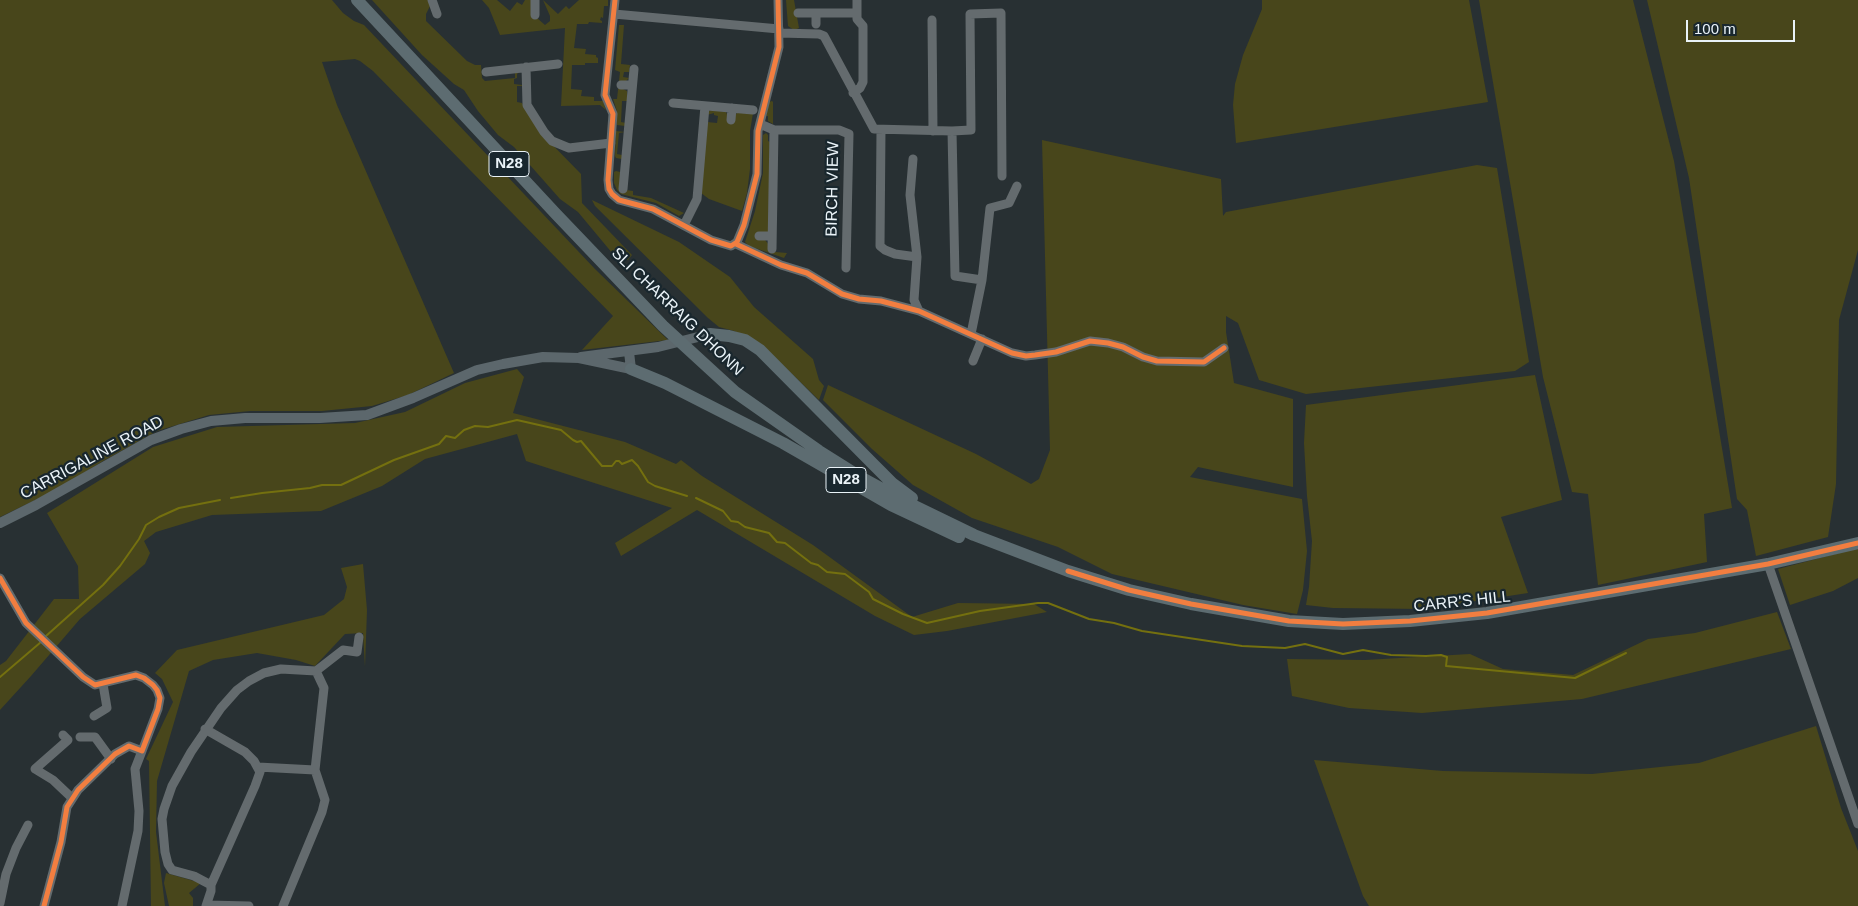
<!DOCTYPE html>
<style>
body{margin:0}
#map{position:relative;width:1858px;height:906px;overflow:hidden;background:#283033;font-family:Helvetica,sans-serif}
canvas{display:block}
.scale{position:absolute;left:1686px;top:20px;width:109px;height:22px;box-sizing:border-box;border:2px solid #eaf3f8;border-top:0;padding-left:6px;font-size:15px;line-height:18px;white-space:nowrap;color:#eaf3f8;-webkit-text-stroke:4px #19272e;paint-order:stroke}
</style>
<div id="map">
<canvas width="1858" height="906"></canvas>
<div class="scale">100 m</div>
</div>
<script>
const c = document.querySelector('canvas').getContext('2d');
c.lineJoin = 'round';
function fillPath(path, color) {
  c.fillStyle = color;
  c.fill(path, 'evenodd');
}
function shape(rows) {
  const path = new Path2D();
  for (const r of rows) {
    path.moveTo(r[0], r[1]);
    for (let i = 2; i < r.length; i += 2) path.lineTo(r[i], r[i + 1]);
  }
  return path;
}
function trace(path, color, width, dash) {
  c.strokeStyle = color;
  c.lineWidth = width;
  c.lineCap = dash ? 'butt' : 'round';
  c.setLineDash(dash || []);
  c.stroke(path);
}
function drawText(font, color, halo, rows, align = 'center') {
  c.font = font + ' Helvetica,sans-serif';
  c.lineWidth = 4.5;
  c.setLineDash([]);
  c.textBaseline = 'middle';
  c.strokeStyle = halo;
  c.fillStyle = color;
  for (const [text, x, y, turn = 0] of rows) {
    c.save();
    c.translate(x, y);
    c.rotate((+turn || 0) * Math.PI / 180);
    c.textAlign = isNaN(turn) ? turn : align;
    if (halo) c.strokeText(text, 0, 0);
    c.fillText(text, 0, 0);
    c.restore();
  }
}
fillPath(shape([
 [0,0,332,0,343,13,354,21,364,25,595,269,668,340,582,350,613,316,373,71,360,61,355,59,322,62,337,105,454,373,408,395,372,406,322,411,250,411,209,415,157,431,103,461,58,489,0,517],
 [372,0,429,0,430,6,426,14,426,21,467,61,475,65,481,65,482,78,485,81,515,78,515,72,519,72,517,74,517,78,514,79,514,84,522,85,522,76,523,86,517,86,517,102,522,103,541,133,581,174,582,203,632,255,628,260,618,260,578,212,560,199,514,147,498,135,478,111,464,90,454,84,422,55],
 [482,0,497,0,510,11,517,2,522,5,525,0,531,0,537,18,545,25,550,21,550,16,543,0,558,14,566,6,569,9,579,0,608,0,608,6,604,6,603,18,601,17,600,20,602,21,602,23,589,22,588,24,577,24,574,48,586,49,585,54,596,55,596,57,598,58,598,63,585,63,585,65,572,65,571,89,582,90,581,96,594,97,594,101,603,101,606,110,600,105,561,106,565,28,500,35,489,8],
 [786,0,794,0,799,28,794,30,788,26],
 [1262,0,1469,0,1488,102,1236,143,1233,105,1235,84,1243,55,1262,9],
 [1479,0,1633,0,1674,161,1732,508,1704,514,1707,562,1598,585,1588,494,1572,492,1543,377],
 [1647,0,1858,0,1858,250,1839,320,1836,484,1828,537,1756,556,1747,510,1737,499,1689,178],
 [619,25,624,25,621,64,630,65,629,72,624,72,623,77,629,78,626,81,623,89,627,91,627,101,622,101,621,122,626,123,625,126,617,125,617,111,613,99,617,99,620,72,615,70],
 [772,101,773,102,773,124,768,121,768,116,766,116,765,121,769,102],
 [713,110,726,112,728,117,735,115,738,112,753,113,750,131,750,169,747,193,742,211,709,199,701,193,707,122,717,123,718,116,714,115,714,113,707,115,709,111],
 [616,131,625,132,619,133,617,154,622,155,622,159,616,158,615,156],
 [766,133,768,135,768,141,770,142,769,229,765,240,775,252,787,253,784,258,749,246,745,242,755,211,763,173,763,135],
 [1042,140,1221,179,1223,216,1226,212,1477,165,1497,168,1529,362,1515,371,1306,394,1259,380,1238,323,1226,316,1226,332,1234,383,1293,399,1293,487,1198,467,1190,477,1302,499,1307,551,1303,590,1297,614,1243,605,1112,574,1058,547,972,518,913,485,872,449,823,400,828,385,976,454,1031,484,1039,479,1050,450],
 [616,171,620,172,626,190,633,191,633,195,651,198,684,213,679,216,656,203,621,194,617,190,614,183,614,172],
 [592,200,679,242,730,277,754,307,813,359,819,380,824,386,819,400,761,344,734,331,719,327,708,318,595,206],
 [517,369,524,377,513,413,625,442,676,464,681,460,702,476,813,545,912,617,958,603,1034,604,1047,612,947,631,914,635,875,616,697,510,621,556,615,543,672,508,526,461,517,434,425,459,382,486,321,511,212,515,156,532,144,541,150,553,145,564,80,619,31,676,0,710,0,665,6,661,54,599,79,599,78,566,47,513,153,447,217,427,355,423,405,412,465,383],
 [1535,375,1562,500,1501,517,1528,593,1424,609,1333,608,1306,605,1309,587,1312,541,1307,496,1304,443,1306,405],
 [1858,548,1858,578,1833,591,1790,605,1778,569],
 [363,564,367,610,365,667,363,633,345,634,315,666,296,660,257,653,213,660,189,671,157,781,156,832,165,906,151,906,149,761,146,759,173,702,162,679,155,673,177,650,324,615,344,599,347,587,341,568],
 [1777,612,1791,649,1582,699,1422,713,1349,708,1292,696,1287,659,1365,660,1470,654,1503,669,1573,675,1648,639,1695,633],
 [1816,726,1841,808,1858,851,1858,906,1369,906,1363,896,1314,760,1443,771,1592,774,1699,763],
 [166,873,201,883,189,893,193,898,193,906,169,906,164,883]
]), '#48461b');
trace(shape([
 [231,498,262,493,310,488,322,485,341,485,394,460,439,444,446,436,455,438,464,430,475,426,488,427,517,420,561,430,573,440,577,442,581,441,602,466,612,466,616,461,619,461,622,464,632,460,638,466,648,482,655,486,687,496],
 [696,498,723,511,731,521,738,522,745,527,769,533,777,542,785,543,811,563,818,565,827,572,845,574,869,592,873,599,903,614,927,623,980,611,1038,603,1048,603,1089,619,1114,623,1142,631,1242,646,1285,648,1305,644,1343,654,1363,650,1391,655,1426,656,1441,655,1447,657,1446,666,1575,678,1626,653],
 [46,636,103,585,120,566,139,539,146,525,159,517,179,508,220,500],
 [0,677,41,642]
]), '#74700f', 2);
trace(shape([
 [432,0,437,14],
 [615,0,605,95,613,114,608,180,609,189,612,194,619,200,653,209,711,240,731,246,737,242,744,225,757,174,758,131,779,47,778,0],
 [857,0,857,13],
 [798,13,857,13,857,19,863,26,863,82,860,88,853,93],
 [614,14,779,29],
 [535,15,535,0],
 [932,20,933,131],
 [816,24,816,13],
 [779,33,819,34,824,36,874,129,952,131,955,276,982,280],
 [526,67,527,105,544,132,552,141,569,148,611,143],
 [486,72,558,64],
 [621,85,632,85],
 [673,103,753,110],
 [731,120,732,108],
 [760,124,774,130,772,249],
 [774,130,839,130,849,134,846,268],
 [881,130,880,246,885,250,895,254,917,257],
 [952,131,971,130,970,14,1001,13,1002,176],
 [913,159,910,195,917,257,914,300,919,311],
 [623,189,634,69],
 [684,225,697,199,705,106],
 [759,236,772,236],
 [736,244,781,265,807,273,842,294,859,299,881,301,919,311,1012,353,1026,356,1035,355,1056,352,1090,341,1108,343,1123,347,1143,357,1157,361,1204,362,1224,348],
 [971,334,982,280,990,208,1009,203,1017,186],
 [973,361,982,339],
 [1768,564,1858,824],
 [0,578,26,623,83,677,95,685,136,675,144,678,153,685,157,690,160,698,158,709,142,751,129,746,115,754,78,790,67,807,61,842,44,906],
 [94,716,107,708,103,684],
 [205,729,245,752,254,761,260,772,255,786,211,885],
 [63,735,68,740,35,769,53,780,72,798],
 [80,737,95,737,111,759],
 [258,767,315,770],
 [0,903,6,874,16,848,28,825],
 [207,905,249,906],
 [122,906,138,831,139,811,135,769,142,751],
 [206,906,211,891,211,885,194,876,172,870,168,864,165,852,162,819,164,809,172,786,191,752,221,708,237,690,249,681,264,673,281,669,316,671,343,650,357,652,359,637],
 [283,906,322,812,325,800,315,770,324,688,316,671]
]), '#646b6e', 9);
trace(shape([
 [581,357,658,347,710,334],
 [0,523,36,505,151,440,181,429,211,421,245,418,320,418,367,415,413,398,477,370,503,364,543,357,579,358,631,369,629,352]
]), '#5c676c', 10);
trace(shape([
 [357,0,556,214,663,326,735,392,819,451,862,478,908,503,974,535,1068,571,1129,590,1191,604,1289,621,1343,624,1410,621,1487,613,1768,564,1858,543],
 [710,334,729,336,745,340,760,350,875,466,892,483,912,498],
 [631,369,665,383,783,443,891,505,959,537]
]), '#5d6c71', 12);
trace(shape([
 [615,0,605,95,613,114,608,180,609,189,612,194,619,200,653,209,711,240,731,246,737,242,744,225,757,174,758,131,779,47,778,0],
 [736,244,781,265,807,273,842,294,859,299,881,301,919,311,1012,353,1026,356,1035,355,1056,352,1090,341,1108,343,1123,347,1143,357,1157,361,1204,362,1224,348],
 [1068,571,1129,590,1191,604,1289,621,1343,624,1410,621,1487,613,1768,564,1858,543],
 [0,578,26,623,83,677,95,685,136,675,144,678,153,685,157,690,160,698,158,709,142,751,129,746,115,754,78,790,67,807,61,842,44,906]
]), '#f27e40', 5);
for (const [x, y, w] of [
 [509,164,40],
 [846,480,40]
]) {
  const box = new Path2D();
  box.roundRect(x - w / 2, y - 12.5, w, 25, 4);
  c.fillStyle = '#19272e';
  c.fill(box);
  trace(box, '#eaf3f8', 1);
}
drawText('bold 15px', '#eaf3f8', null, [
 ["N28",509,164],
 ["N28",846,480]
]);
drawText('16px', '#eaf3f8', '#19272e', [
 ["BIRCH VIEW",833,189,-89],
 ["SLI CHARRAIG DHONN",677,312,44],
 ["CARRIGALINE ROAD",92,458,-28],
 ["CARR'S HILL",1462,602,-6]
]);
</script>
